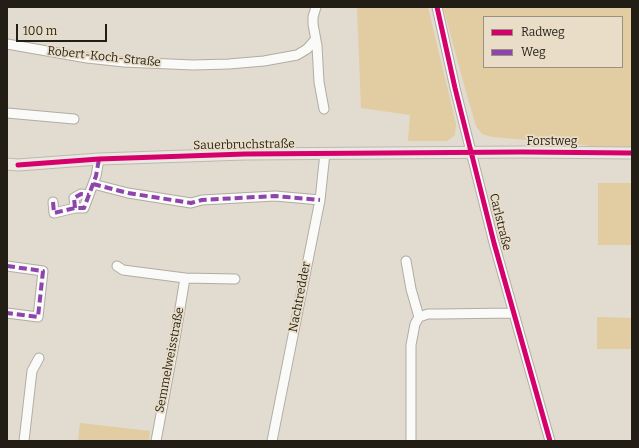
<!DOCTYPE html>
<meta charset="utf-8">
<style>
body{margin:0}
#map{position:relative;width:639px;height:448px;overflow:hidden;background:#e1dbd0;font-family:Bitter,serif}
canvas{display:block}
.frame{position:absolute;inset:0;border:8px solid #221e16;pointer-events:none}
.legend{position:absolute;left:483px;top:16px;width:140px;height:52px;box-sizing:border-box;background:#e9ddc8;border:1px solid #999181;margin:0;padding:5px 7px;list-style:none;font-size:12px;color:#221e16}
.legend li{display:flex;align-items:center;gap:8px;height:20px}
.legend b{width:20px;border:1px solid #999181}
.scale{position:absolute;left:16px;top:24px;width:91px;height:18px;box-sizing:border-box;border:2px solid #221e16;border-top:0;padding-left:5px;font-size:12px;line-height:14px;white-space:nowrap;color:#221e16;-webkit-text-stroke:3px #e9ddc8;paint-order:stroke}
</style>
<div id="map">
<canvas width="639" height="448"></canvas>
<div class="frame"></div>
<ul class="legend">
<li><b style="height:5px;background:#d6006c"></b>Radweg</li>
<li><b style="height:5px;background:#8e44ad"></b>Weg</li>
</ul>
<div class="scale">100 m</div>
</div>
<script>
const c = document.querySelector('canvas').getContext('2d');
c.lineJoin = 'round';
function fillPath(path, color) {
  c.fillStyle = color;
  c.fill(path, 'evenodd');
}
function shape(rows) {
  const path = new Path2D();
  for (const r of rows) {
    path.moveTo(r[0], r[1]);
    for (let i = 2; i < r.length; i += 2) path.lineTo(r[i], r[i + 1]);
  }
  return path;
}
function trace(path, color, width, dash) {
  c.strokeStyle = color;
  c.lineWidth = width;
  c.lineCap = dash ? 'butt' : 'round';
  c.setLineDash(dash || []);
  c.stroke(path);
}
function drawText(font, color, halo, rows, align = 'center') {
  c.font = font + ' Bitter,serif';
  c.lineWidth = 3.5;
  c.setLineDash([]);
  c.textBaseline = 'middle';
  c.strokeStyle = halo;
  c.fillStyle = color;
  for (const [text, x, y, turn = 0] of rows) {
    c.save();
    c.translate(x, y);
    c.rotate((+turn || 0) * Math.PI / 180);
    c.textAlign = isNaN(turn) ? turn : align;
    if (halo) c.strokeText(text, 0, 0);
    c.fillText(text, 0, 0);
    c.restore();
  }
}
fillPath(shape([
 [357,7,428,7,456,124,455,135,447,141,408,141,410,115,361,108],
 [443,7,632,7,632,148,596,148,585,145,492,137,482,134,476,126,466,92],
 [484,17,622,17,622,67,484,67],
 [598,183,632,183,632,245,598,245],
 [597,317,632,318,632,349,597,349],
 [80,423,150,431,149,441,78,441]
]), '#e2cca2');
const minor = shape([
 [316,7,313,17,313,24,317,46,319,82,324,109],
 [437,7,455,88,494,243,550,441],
 [7,44,87,58,124,62,193,65,229,64,264,61,297,55,307,49,315,40],
 [7,113,74,119],
 [93,184,128,193,191,203,202,200,275,196,320,200],
 [53,202,54,213,75,208,84,208,96,176,99,159],
 [75,208,74,198,81,194,89,195],
 [406,261,411,289,419,317],
 [7,266,43,271,38,317,7,313],
 [117,266,123,270,185,278,235,279],
 [24,441,32,371,39,358],
 [156,441,175,339,185,278],
 [272,441,320,200,325,153],
 [411,441,411,345,415,324,419,317,428,314,439,314,514,313]
]);
const major = shape([
 [7,164,18,165,99,159,245,154,522,152,632,153]
]);
trace(minor, '#b1aca4', 11);
trace(major, '#bcb9b3', 13);
trace(minor, '#fafaf8', 9);
trace(major, '#ebe8e1', 11);
trace(shape([
 [93,184,128,193,191,203,202,200,275,196,320,200],
 [53,202,54,213,75,208,84,208,96,176,99,159],
 [75,208,74,198,81,194,89,195],
 [7,266,43,271,38,317,7,313]
]), '#8e44ad', 4, [8, 4]);
trace(shape([
 [437,7,455,88,494,243,550,441],
 [18,165,99,159,245,154,522,152,632,153]
]), '#d6006c', 5);
drawText('12px', '#221e16', '#e9ddc8', [
 ["Robert-Koch-Straße",104,57,6],
 ["Forstweg",552,142],
 ["Sauerbruchstraße",244,145,-1],
 ["Carlstraße",500,222,76],
 ["Nachtredder",300,297,-79],
 ["Semmelweisstraße",170,360,-79]
]);
</script>
